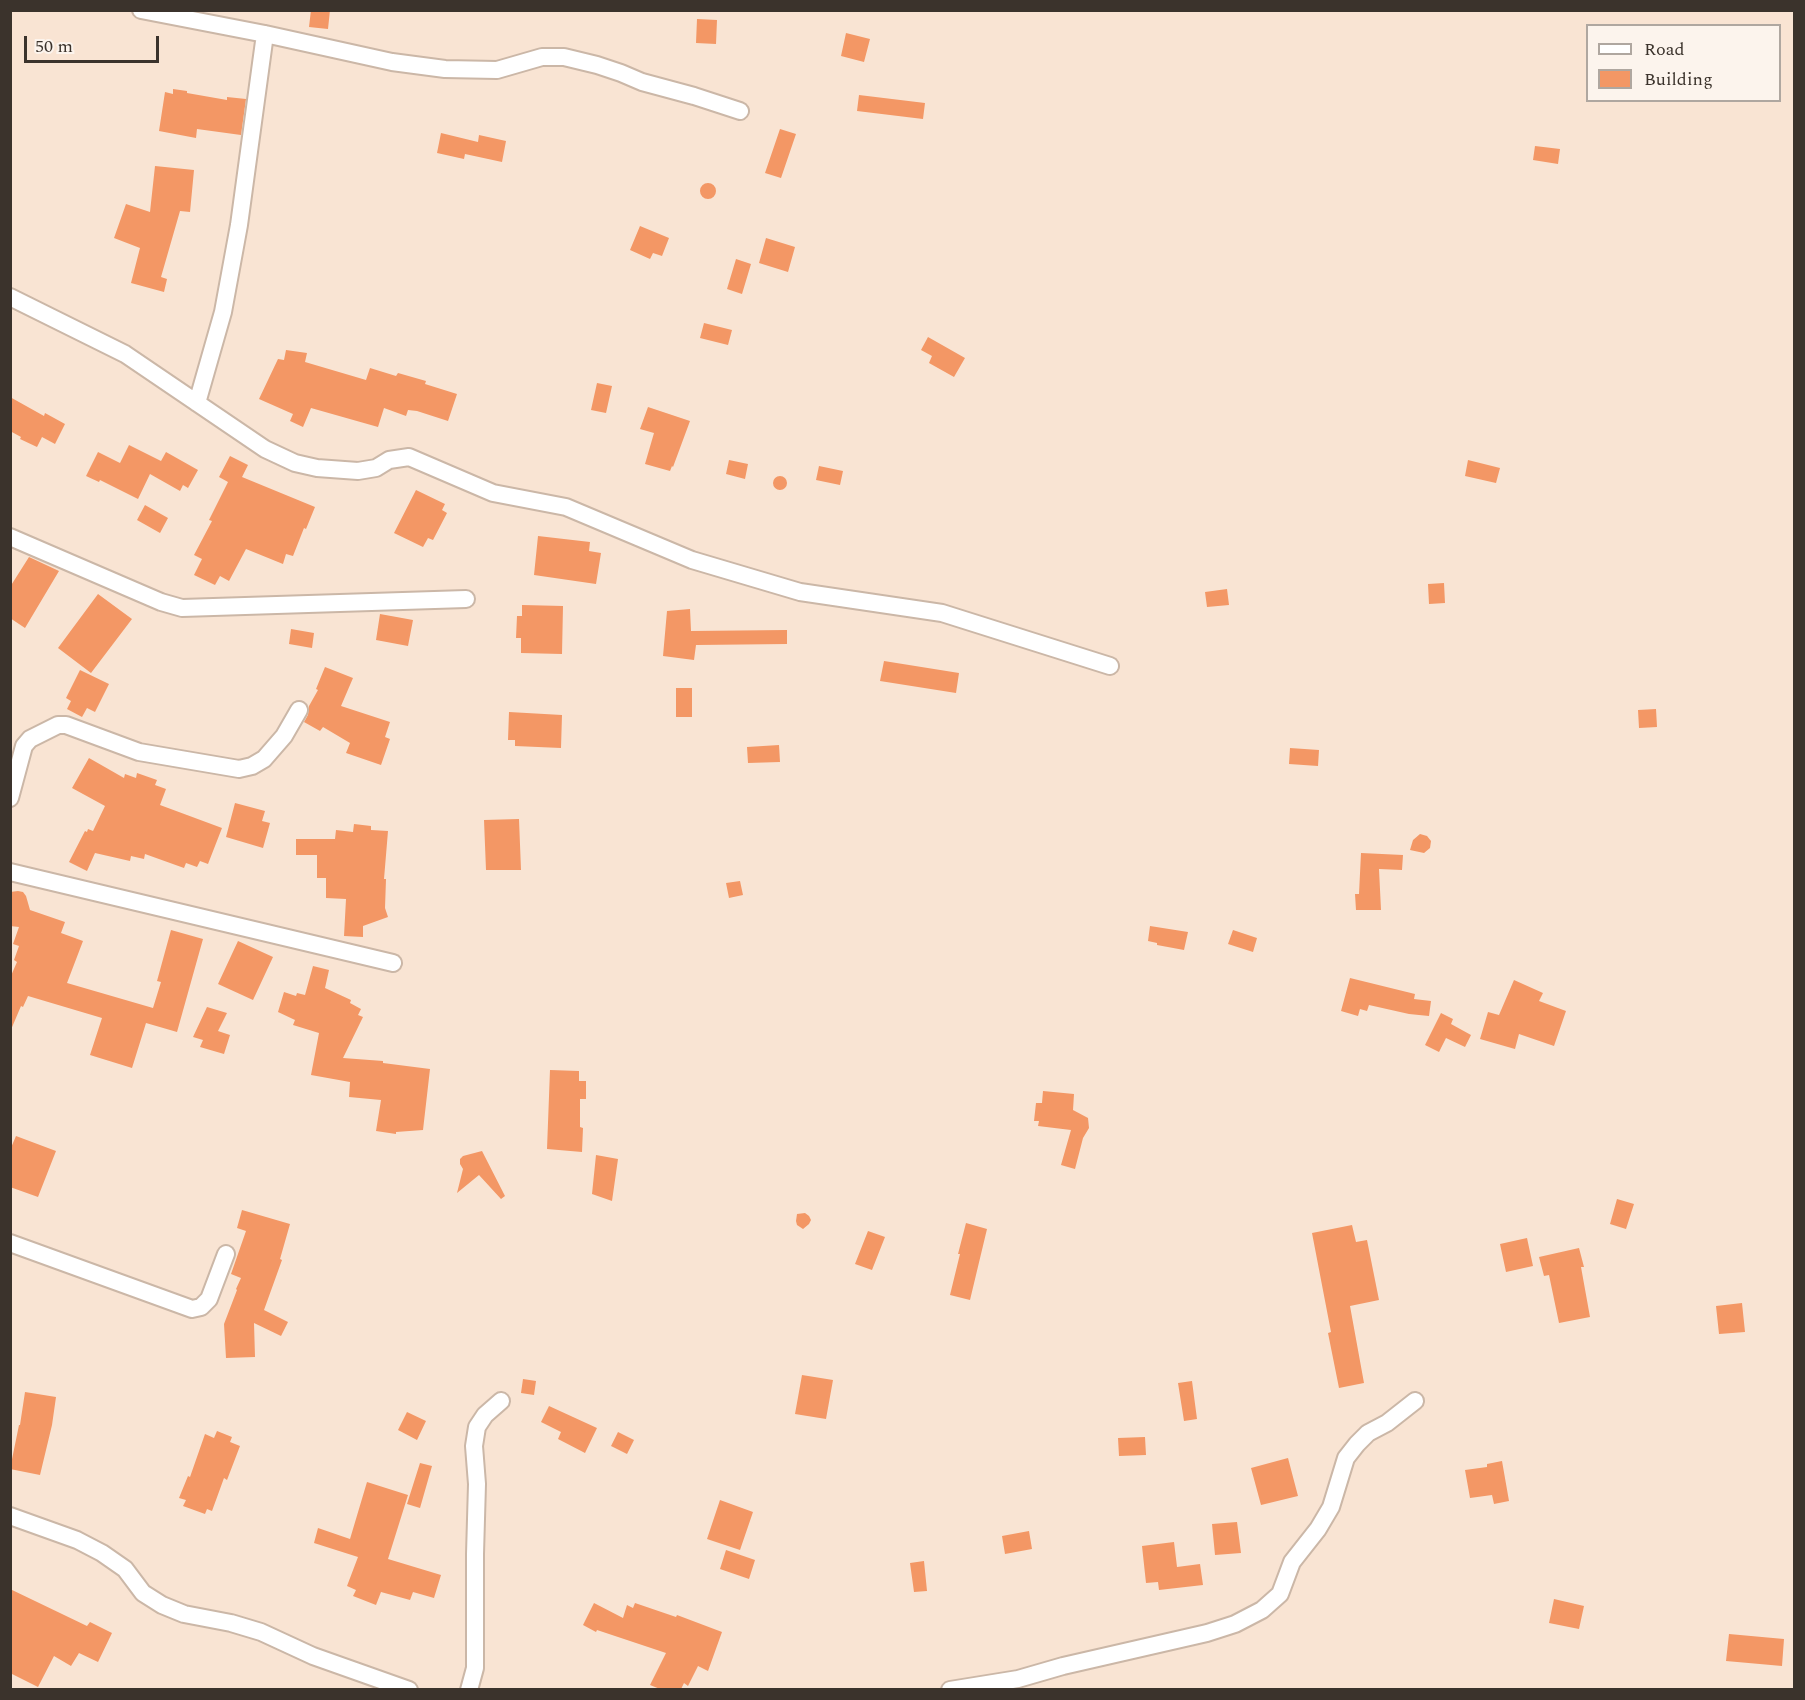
<!DOCTYPE html>
<style>
body{margin:0}
#map{position:relative;width:1805px;height:1700px;overflow:hidden;background:#f9e4d3;font-family:Spectral,serif}
canvas{display:block}
.frame{position:absolute;inset:0;border:12px solid #3b332c;pointer-events:none}
.legend{position:absolute;left:1586px;top:24px;width:195px;height:78px;box-sizing:border-box;background:#fcf4ed;border:2px solid #afa7a0;margin:0;padding:8px 10px;list-style:none;font-size:18px;color:#3b332c}
.legend li{display:flex;align-items:center;gap:12px;height:30px}
.legend b{width:30px;border:2px solid #afa7a0}
.scale{position:absolute;left:24px;top:36px;width:135px;height:27px;box-sizing:border-box;border:3px solid #3b332c;border-top:0;padding-left:8px;font-size:18px;line-height:21px;white-space:nowrap;color:#3b332c;-webkit-text-stroke:4px #fcf4ed;paint-order:stroke}
</style>
<div id="map">
<canvas width="1805" height="1700"></canvas>
<div class="frame"></div>
<ul class="legend">
<li><b style="height:8px;background:#fff"></b>Road</li>
<li><b style="height:16px;background:#f39765"></b>Building</li>
</ul>
<div class="scale">50 m</div>
</div>
<script>
const c = document.querySelector('canvas').getContext('2d');
c.lineJoin = 'round';
function fillPath(path, color) {
  c.fillStyle = color;
  c.fill(path, 'evenodd');
}
function shape(rows) {
  const path = new Path2D();
  for (const r of rows) {
    if (r.length === 3) {
      path.moveTo(r[0] + r[2], r[1]);
      path.arc(r[0], r[1], r[2], 0, 2 * Math.PI);
      continue;
    }
    path.moveTo(r[0], r[1]);
    for (let i = 2; i < r.length; i += 2) path.lineTo(r[i], r[i + 1]);
  }
  return path;
}
function trace(path, color, width, dash) {
  c.strokeStyle = color;
  c.lineWidth = width;
  c.lineCap = dash ? 'butt' : 'round';
  c.setLineDash(dash || []);
  c.stroke(path);
}
fillPath(shape([
 [311,10,330,10,328,29,309,27],
 [697,19,717,20,716,44,696,43],
 [846,33,870,39,864,62,841,56],
 [173,89,187,91,187,93,227,100,227,97,246,99,241,135,197,129,196,138,159,131,165,92,173,94],
 [859,95,925,103,923,119,857,111],
 [780,129,796,134,781,178,765,173],
 [441,133,478,142,479,135,506,141,502,162,465,154,464,159,437,153],
 [1535,146,1560,149,1558,164,1533,160],
 [155,166,194,170,190,212,180,211,161,277,167,279,164,292,131,283,140,248,114,238,126,204,150,212],
 [708,191,8],
 [640,226,669,238,662,256,653,253,650,259,630,250],
 [766,238,795,247,788,272,759,263],
 [736,259,751,264,742,294,727,289],
 [704,323,732,330,728,345,700,338],
 [928,337,965,358,954,377,929,363,932,356,921,350],
 [286,350,307,353,305,362,366,380,370,368,396,376,398,373,426,381,425,384,457,394,448,421,417,411,408,410,406,416,384,408,378,427,311,408,303,427,290,421,293,414,259,399,278,359,284,360],
 [597,383,612,386,606,413,591,410],
 [10,397,44,416,45,413,65,424,55,444,42,437,37,447,20,439,21,437,10,431],
 [648,407,690,421,673,467,672,466,670,471,645,464,654,433,640,429],
 [129,445,161,461,166,452,198,470,188,488,183,485,180,491,150,474,138,499,100,480,99,482,86,476,98,452,120,463],
 [230,456,248,465,242,477,315,507,306,529,304,528,293,556,286,554,283,564,246,549,229,581,220,576,215,585,194,575,202,559,194,555,212,521,209,520,228,482,219,477],
 [729,460,748,464,745,479,726,474],
 [1468,460,1500,468,1496,483,1465,476],
 [819,466,843,471,840,485,816,480],
 [780,483,7],
 [416,490,445,504,442,510,447,513,433,540,428,538,423,547,394,533],
 [145,505,168,518,160,533,137,520],
 [538,536,590,542,589,551,601,553,596,584,534,575],
 [29,557,59,571,25,628,10,618,10,587],
 [1444,583,1445,603,1429,604,1428,584],
 [1227,589,1229,605,1207,607,1205,592],
 [98,594,132,619,91,673,58,648],
 [522,605,563,606,562,654,521,653,521,638,516,638,517,616,522,616],
 [690,609,691,631,787,630,787,644,696,645,694,660,663,656,667,611],
 [380,614,413,620,408,646,376,640],
 [291,629,314,633,312,648,289,644],
 [884,661,959,673,956,693,880,681],
 [325,667,353,678,341,706,390,722,385,737,390,739,381,765,346,753,350,743,323,727,320,731,304,722,308,715,309,706,318,690,316,689],
 [80,670,109,684,95,712,87,708,82,717,67,709,71,701,66,698],
 [676,688,692,688,692,717,676,717],
 [1656,709,1657,727,1639,728,1638,710],
 [509,712,562,715,561,748,515,746,515,740,508,740],
 [779,745,780,762,748,763,747,747],
 [1290,748,1319,750,1318,766,1289,764],
 [89,758,124,778,125,774,136,778,137,773,157,780,155,785,166,789,160,805,222,828,208,864,200,861,197,867,186,863,184,868,145,854,144,859,131,856,130,861,95,853,87,871,69,862,85,831,87,832,88,829,93,831,105,806,72,788],
 [235,803,265,811,262,821,270,823,263,848,226,837],
 [519,819,521,870,486,870,484,820],
 [354,824,371,826,371,830,388,831,384,879,386,879,385,908,388,917,363,926,363,937,344,936,346,899,326,898,326,878,317,878,317,855,296,855,296,839,335,839,336,830,353,832],
 [1420,834,1427,836,1431,841,1430,848,1424,853,1410,850,1413,840],
 [1361,853,1403,855,1402,870,1379,869,1381,910,1356,910,1355,894,1359,894],
 [740,881,743,895,729,898,726,883],
 [18,891,23,892,26,896,30,910,65,922,61,933,83,941,67,983,153,1008,161,982,157,981,171,930,203,939,177,1032,146,1023,132,1068,90,1055,102,1018,28,996,23,1007,21,1006,10,1032,10,978,17,962,14,960,19,946,13,944,19,927,10,926,10,892],
 [1150,926,1188,932,1184,950,1157,945,1157,943,1148,941],
 [1233,930,1257,938,1253,952,1228,944],
 [238,941,273,957,253,1000,218,984],
 [313,966,329,970,325,988,351,1000,350,1003,361,1009,358,1015,363,1017,343,1058,383,1061,383,1063,430,1069,423,1130,396,1132,396,1134,376,1131,381,1100,349,1097,350,1082,311,1075,319,1033,293,1025,295,1020,278,1012,284,992,296,996,297,993,305,995],
 [1350,978,1415,994,1414,999,1431,1001,1429,1016,1409,1014,1369,1005,1367,1011,1360,1009,1358,1016,1341,1011],
 [1514,980,1543,993,1539,1001,1566,1011,1554,1046,1519,1034,1515,1049,1480,1039,1488,1012,1499,1015],
 [207,1007,227,1013,218,1031,230,1035,224,1054,200,1047,203,1040,193,1037],
 [1441,1013,1453,1019,1451,1024,1471,1035,1465,1047,1446,1038,1439,1052,1425,1045],
 [550,1070,579,1071,579,1081,586,1081,586,1099,580,1099,580,1127,583,1128,582,1152,547,1149],
 [1043,1091,1074,1094,1073,1110,1088,1118,1089,1128,1083,1138,1075,1169,1061,1165,1071,1130,1038,1126,1039,1121,1034,1121,1036,1103,1042,1103],
 [16,1136,56,1151,38,1197,10,1187,10,1150],
 [482,1151,505,1196,501,1199,479,1175,457,1193,463,1169,460,1164,460,1159,463,1156],
 [596,1155,618,1159,612,1201,592,1194],
 [1617,1199,1634,1204,1626,1229,1610,1224],
 [242,1210,290,1224,280,1259,282,1260,264,1310,288,1322,281,1336,254,1323,255,1357,226,1358,224,1324,237,1290,236,1289,241,1278,231,1274,246,1231,237,1228],
 [805,1213,809,1216,811,1220,809,1224,803,1229,797,1225,796,1221,797,1214],
 [966,1223,987,1229,970,1300,950,1295,960,1254,958,1254],
 [1352,1225,1356,1242,1367,1240,1379,1300,1350,1306,1364,1383,1339,1388,1328,1333,1331,1332,1312,1233],
 [868,1231,885,1237,872,1270,855,1264],
 [1527,1238,1533,1266,1506,1272,1500,1244],
 [1579,1248,1584,1267,1581,1267,1590,1317,1559,1323,1549,1275,1544,1276,1539,1257],
 [1742,1303,1745,1332,1719,1334,1716,1306],
 [802,1375,833,1380,826,1419,795,1414],
 [523,1379,536,1381,534,1395,521,1393],
 [1192,1381,1197,1419,1184,1421,1178,1383],
 [25,1392,56,1397,52,1425,40,1475,10,1469,19,1425,20,1425],
 [549,1406,597,1428,585,1453,558,1439,561,1432,541,1422],
 [407,1412,426,1421,417,1440,398,1430],
 [217,1431,232,1437,230,1442,240,1446,227,1480,224,1478,212,1511,207,1509,205,1514,183,1506,186,1500,179,1498,188,1476,190,1477,205,1434,214,1438],
 [618,1432,634,1440,627,1454,611,1446],
 [1145,1437,1146,1455,1119,1456,1118,1438],
 [1288,1458,1298,1496,1261,1505,1251,1468],
 [1502,1461,1509,1501,1494,1504,1492,1495,1470,1498,1465,1470,1487,1467,1487,1464],
 [420,1463,432,1466,420,1508,407,1504],
 [367,1482,408,1495,388,1559,441,1575,434,1598,413,1592,410,1600,381,1592,376,1605,353,1596,356,1590,347,1586,358,1557,314,1543,318,1528,350,1539],
 [720,1500,753,1512,740,1550,707,1539],
 [1237,1522,1241,1553,1215,1555,1212,1524],
 [1029,1531,1032,1549,1005,1554,1002,1536],
 [1174,1542,1177,1567,1200,1564,1203,1585,1159,1590,1158,1582,1146,1583,1142,1546],
 [726,1550,755,1560,749,1579,720,1569],
 [924,1561,927,1591,914,1592,910,1563],
 [10,1589,87,1626,90,1622,112,1633,98,1662,79,1653,71,1666,54,1656,38,1687,10,1673],
 [1554,1599,1584,1606,1579,1629,1549,1623],
 [594,1603,623,1618,627,1605,633,1608,635,1603,676,1617,677,1615,722,1632,708,1671,698,1666,688,1686,684,1683,681,1689,660,1689,650,1685,666,1653,597,1630,596,1632,583,1625],
 [1729,1634,1784,1639,1782,1666,1726,1661]
]), '#f39765');
const street = shape([
 [141,10,265,34,392,62,445,69,497,70,542,57,564,57,597,65,621,73,642,82,694,96,740,111],
 [10,297,125,354,265,449,295,463,317,468,358,471,376,468,389,460,409,457,493,493,566,507,692,560,800,592,942,613,1110,666],
 [197,403,223,312,239,225,265,34],
 [10,537,161,602,182,608,466,599],
 [10,798,24,746,30,739,58,725,66,725,139,752,239,769,252,766,264,759,284,736,299,710],
 [10,872,393,963],
 [10,1243,192,1309,201,1307,209,1299,226,1254],
 [10,1516,77,1540,102,1553,125,1569,143,1593,162,1605,184,1614,231,1623,261,1632,313,1656,409,1690],
 [469,1690,475,1668,475,1554,477,1484,474,1446,477,1427,485,1415,501,1401],
 [950,1690,1018,1679,1063,1666,1207,1633,1235,1624,1262,1610,1280,1594,1292,1562,1318,1529,1331,1507,1346,1458,1357,1444,1368,1433,1387,1423,1415,1401]
]);
trace(street, '#cbb7a7', 20);
trace(street, '#fff', 16);
</script>
